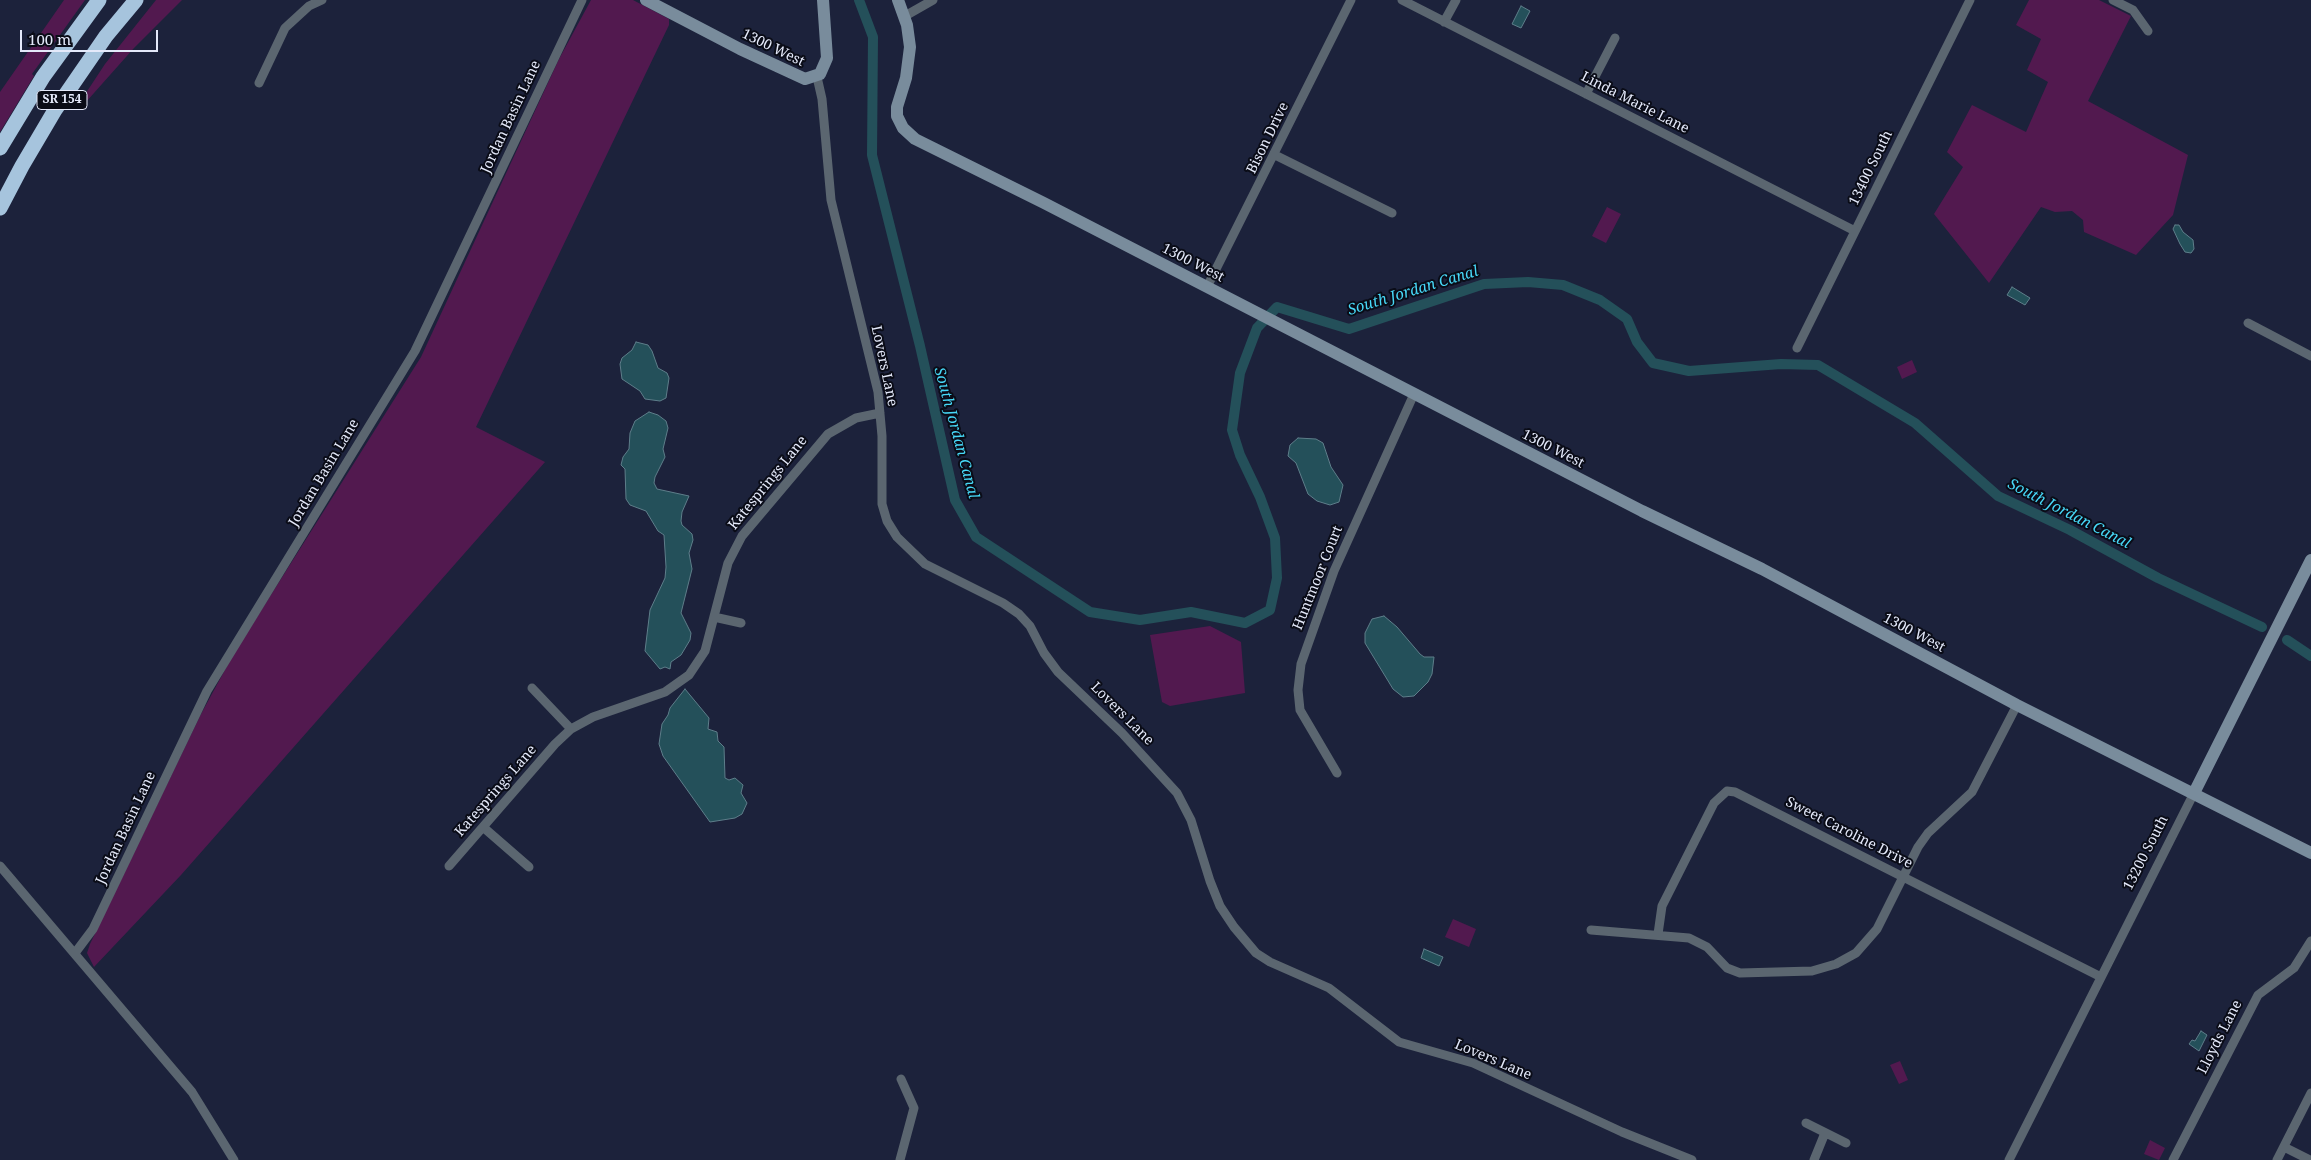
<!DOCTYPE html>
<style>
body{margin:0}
#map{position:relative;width:2311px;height:1160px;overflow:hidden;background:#1c223b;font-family:"Noto Serif",serif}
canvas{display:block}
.scale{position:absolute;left:20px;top:30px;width:138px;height:22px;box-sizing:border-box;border:2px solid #e4e9fa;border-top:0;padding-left:6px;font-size:15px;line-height:18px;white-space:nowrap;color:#e4e9fa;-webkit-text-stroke:4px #0a0c17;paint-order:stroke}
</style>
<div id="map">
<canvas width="2311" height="1160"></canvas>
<div class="scale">100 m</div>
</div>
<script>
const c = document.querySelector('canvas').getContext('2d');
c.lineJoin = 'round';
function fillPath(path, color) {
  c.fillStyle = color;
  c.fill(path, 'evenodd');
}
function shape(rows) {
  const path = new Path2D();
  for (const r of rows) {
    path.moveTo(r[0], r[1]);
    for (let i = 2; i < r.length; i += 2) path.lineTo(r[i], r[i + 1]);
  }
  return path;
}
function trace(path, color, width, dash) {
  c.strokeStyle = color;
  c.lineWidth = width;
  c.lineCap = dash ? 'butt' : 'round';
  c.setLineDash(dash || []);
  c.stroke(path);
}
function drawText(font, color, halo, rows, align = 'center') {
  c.font = font + ' "Noto Serif",serif';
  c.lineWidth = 4;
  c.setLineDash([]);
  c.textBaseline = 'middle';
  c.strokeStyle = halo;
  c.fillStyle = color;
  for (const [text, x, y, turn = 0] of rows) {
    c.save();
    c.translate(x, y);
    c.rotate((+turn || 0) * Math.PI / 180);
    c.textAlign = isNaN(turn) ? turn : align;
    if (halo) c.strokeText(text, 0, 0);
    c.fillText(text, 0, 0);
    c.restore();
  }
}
fillPath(shape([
 [64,0,85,0,32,74,34,76,0,132,0,92],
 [156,0,182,0,134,48,86,102,82,99,105,64],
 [591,0,633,0,669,19,669,25,476,427,545,462,181,875,94,967,87,953,90,944,200,716,233,655,421,357,559,59],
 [2029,0,2099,0,2131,16,2088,101,2188,155,2173,215,2136,255,2084,232,2083,220,2072,211,2055,212,2041,207,1989,283,1934,214,1963,167,1947,152,1972,105,2026,132,2048,82,2027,70,2041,39,2016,25],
 [1607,207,1621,214,1606,243,1592,236],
 [1912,360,1917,372,1902,379,1897,367],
 [1210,626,1241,642,1245,693,1170,706,1162,702,1150,635],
 [1453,919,1476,929,1469,947,1445,937],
 [1900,1061,1908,1080,1899,1084,1890,1065],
 [2150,1140,2165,1148,2159,1160,2144,1154]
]), '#52194f');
const water = shape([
 [1521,6,1530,11,1521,28,1512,24,1521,6],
 [2175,225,2179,225,2183,232,2193,240,2194,249,2191,253,2185,252,2180,244,2173,229,2175,225],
 [2012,287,2030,298,2025,305,2007,295,2012,287],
 [636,342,648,345,652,351,658,368,667,373,669,378,666,398,660,401,645,399,640,391,622,379,620,364,622,358,632,350,636,342],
 [649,412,658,415,666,421,668,428,663,449,665,457,655,477,654,483,657,489,689,496,682,512,681,521,682,525,692,534,693,540,689,553,692,569,681,613,691,633,690,640,681,655,671,662,670,669,665,667,660,669,645,651,650,610,665,578,666,567,664,535,658,531,646,511,630,505,626,499,625,469,621,465,623,457,629,449,630,433,635,421,649,412],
 [1298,438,1316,439,1323,443,1331,467,1343,485,1339,502,1330,505,1317,501,1308,494,1296,463,1288,456,1290,445,1298,438],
 [1384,616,1397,627,1420,654,1424,657,1434,657,1432,674,1428,682,1414,696,1403,697,1393,689,1365,643,1365,633,1372,619,1384,616],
 [685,689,709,718,708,729,717,732,718,741,724,747,725,778,729,780,735,778,743,785,741,793,747,803,742,814,735,818,710,822,663,756,659,744,662,724,668,715,670,708,685,689],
 [1424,949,1443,957,1439,966,1421,958,1424,949],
 [2201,1031,2207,1035,2199,1051,2189,1044,2192,1040,2195,1041,2201,1031]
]);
fillPath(water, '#24505a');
trace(water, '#5e7e8a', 1);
trace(shape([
 [859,0,873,37,872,155,920,346,955,500,976,537,1090,612,1140,620,1191,612,1245,623,1270,610,1277,578,1275,538,1260,497,1240,455,1232,430,1240,373,1257,328,1277,307,1349,329,1484,284,1528,282,1563,285,1600,300,1627,319,1637,342,1653,363,1689,371,1781,364,1818,365,1915,423,1998,496,2070,530,2158,578,2262,627],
 [2287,640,2311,656]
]), '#24505a', 10);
trace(shape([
 [1402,0,1855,231],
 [2113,0,2133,10,2148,31],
 [905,16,933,0],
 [1444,22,1456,0],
 [817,77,822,99,831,200,878,392,882,436,882,504,887,521,897,537,925,564,1003,603,1019,614,1030,626,1044,653,1058,672,1122,733,1177,793,1191,820,1210,881,1220,906,1234,927,1256,953,1270,962,1329,988,1399,1042,1473,1063,1622,1132,1692,1160],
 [259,83,285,28,309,6,322,0],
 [1586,94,1615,38],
 [1275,155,1392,213],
 [1207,287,1351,0],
 [2248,323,2311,356],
 [1797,348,1970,0],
 [714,617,741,623],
 [532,688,571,729],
 [1337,773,1300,710,1298,690,1301,664,1334,571,1414,394],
 [483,827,529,867],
 [0,866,192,1092,234,1160],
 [449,866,555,744,571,729,593,717,665,692,689,675,705,651,728,563,742,536,828,434,856,418,880,413],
 [1591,930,1689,938,1707,947,1727,968,1740,973,1812,971,1836,964,1856,953,1877,929,1918,847,1928,833,1972,792,2017,705],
 [1658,934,1662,906,1714,803,1727,791,1735,792,2101,977],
 [75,953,93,929,207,691,415,351,582,0],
 [1806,1123,1846,1143],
 [2284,1147,2310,1160],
 [900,1160,914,1108,901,1079],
 [1814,1160,1825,1133],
 [2009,1160,2194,793],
 [2173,1160,2258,995,2294,968,2311,941],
 [2277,1160,2311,1093]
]), '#5b6670', 9);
trace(shape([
 [646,0,740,49,805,79,820,74,827,58,823,0],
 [898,0,907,25,910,47,906,78,897,107,897,116,903,128,915,139,1044,203,1642,511,1762,569,2017,705,2311,853],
 [2194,793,2311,560]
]), '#798c9c', 12);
trace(shape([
 [0,148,43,77,99,0],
 [0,208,22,166,55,110,106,36,136,0]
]), '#a6c4dd', 15);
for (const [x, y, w] of [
 [62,100,50]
]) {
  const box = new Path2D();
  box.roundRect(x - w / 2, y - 9.5, w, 19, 4);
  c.fillStyle = '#0a0c17';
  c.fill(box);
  trace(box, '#e4e9fa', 1);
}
drawText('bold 12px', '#e4e9fa', null, [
 ["SR 154",62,100]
]);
drawText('14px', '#e4e9fa', '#0a0c17', [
 ["1300 West",773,48,26],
 ["Linda Marie Lane",1635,103,27],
 ["Jordan Basin Lane",511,117,-65],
 ["Bison Drive",1268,138,-64],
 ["13400 South",1871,168,-64],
 ["1300 West",1193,263,27],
 ["Lovers Lane",884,366,78],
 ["1300 West",1553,449,27],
 ["Jordan Basin Lane",324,473,-59],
 ["Katesprings Lane",768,483,-51],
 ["Huntmoor Court",1318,578,-68],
 ["1300 West",1914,633,28],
 ["Lovers Lane",1122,714,45],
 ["Katesprings Lane",496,791,-49],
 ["Jordan Basin Lane",126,828,-65],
 ["Sweet Caroline Drive",1849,833,27],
 ["13200 South",2146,853,-63],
 ["Lloyds Lane",2220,1037,-63],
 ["Lovers Lane",1493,1060,23]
]);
drawText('italic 15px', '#47d8f7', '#0a0c17', [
 ["South Jordan Canal",1413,291,-17],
 ["South Jordan Canal",956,433,75],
 ["South Jordan Canal",2069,514,27]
]);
</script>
